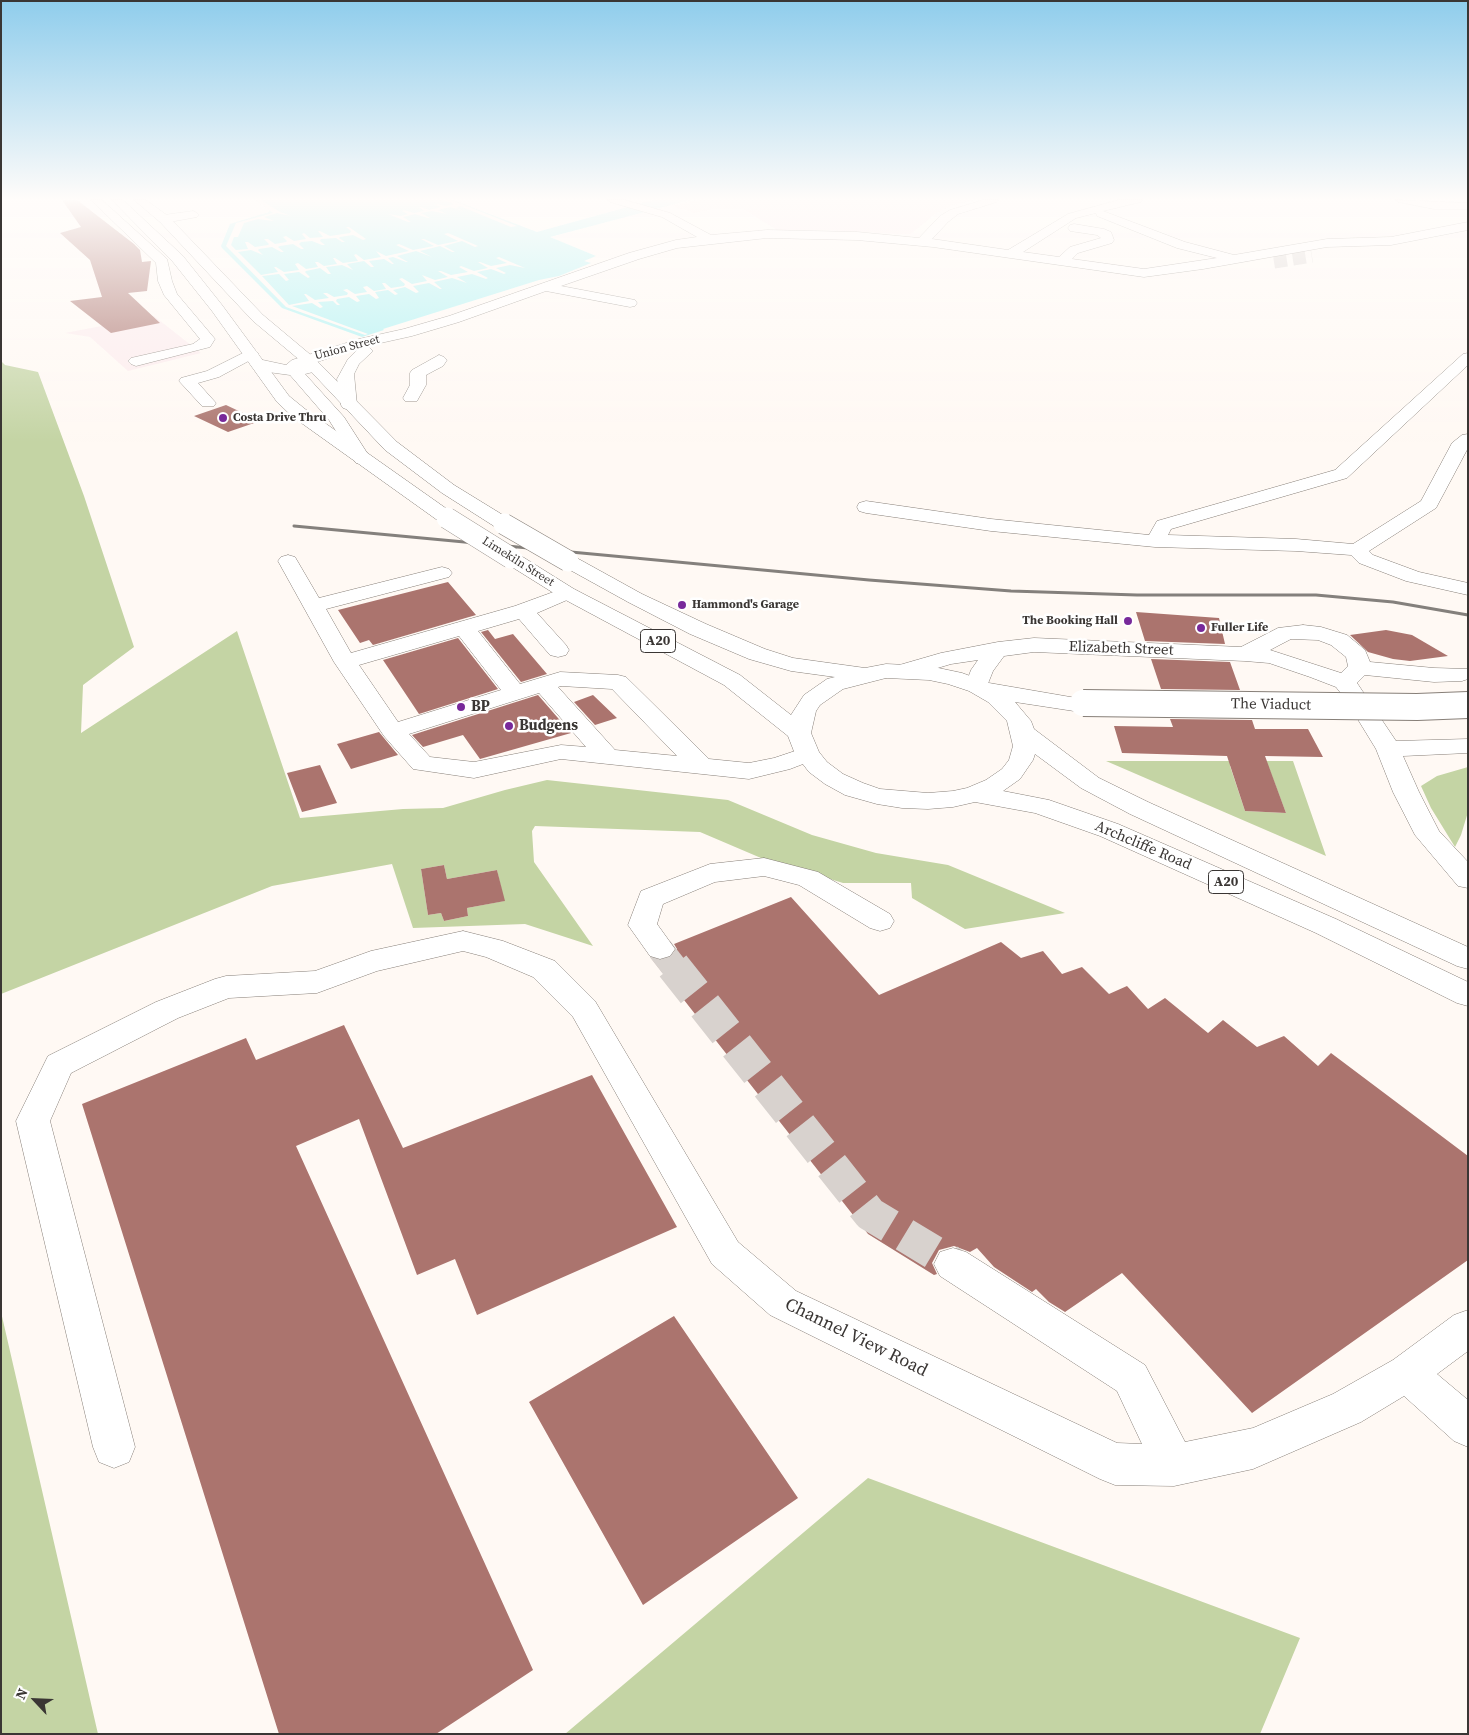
<!DOCTYPE html>
<style>
body{margin:0}
#map{position:relative;width:1469px;height:1735px;overflow:hidden;background:#fff9f4;font-family:"Source Serif 4",serif}
canvas{display:block}
.frame{position:absolute;inset:0;border:2px solid #3a3634;pointer-events:none}
.north{position:absolute;left:10px;top:1675px;width:50px;height:50px;-webkit-text-stroke:4px #fff;paint-order:stroke;rotate:295deg;font-size:14px;font-weight:700;line-height:20px;text-align:center;color:#3a3634}
.north::after{content:'';display:block;margin:auto;width:18px;height:22px;background:#3a3634;clip-path:polygon(50% 0,100% 100%,50% 72%,0 100%)}
</style>
<div id="map">
<canvas width="1469" height="1735"></canvas>
<div class="frame"></div>
<div class="north">N</div>
</div>
<script>
const c = document.querySelector('canvas').getContext('2d');
c.lineJoin = 'round';
function fillPath(path, color) {
  c.fillStyle = color;
  c.fill(path, 'evenodd');
}
function shape(rows) {
  const path = new Path2D();
  for (const r of rows) {
    path.moveTo(r[0], r[1]);
    for (let i = 2; i < r.length; i += 2) path.lineTo(r[i], r[i + 1]);
  }
  return path;
}
function trace(path, color, width, dash) {
  c.strokeStyle = color;
  c.lineWidth = width;
  c.lineCap = dash ? 'butt' : 'round';
  c.setLineDash(dash || []);
  c.stroke(path);
}
function drawText(font, color, halo, rows, align = 'center') {
  c.font = font + ' "Source Serif 4",serif';
  c.lineWidth = 5;
  c.setLineDash([]);
  c.textBaseline = 'middle';
  c.strokeStyle = halo;
  c.fillStyle = color;
  for (const [text, x, y, turn = 0] of rows) {
    c.save();
    c.translate(x, y);
    c.rotate((+turn || 0) * Math.PI / 180);
    c.textAlign = isNaN(turn) ? turn : align;
    if (halo) c.strokeText(text, 0, 0);
    c.fillText(text, 0, 0);
    c.restore();
  }
}
fillPath(shape([
 [698,200,973,200,953,205,935,214,911,234,895,234,823,230,777,230,743,209,714,209,694,213,672,206],
 [154,316,201,353,128,371,90,337,65,333]
]), '#fcebed');
fillPath(shape([
 [1,361,5,365,38,372,84,496,134,647,83,685,81,733,237,631,300,818,403,809,443,808,505,790,547,780,728,800,812,835,876,853,948,865,1065,913,965,929,912,898,911,883,843,883,761,858,700,832,535,826,532,831,534,862,593,946,525,924,413,928,392,864,272,886,1,994],
 [444,865,447,879,497,870,504,901,467,908,468,916,444,921,441,913,428,915,421,869],
 [1106,761,1293,761,1326,856],
 [1230,766,1269,768,1286,813,1245,811],
 [1468,767,1468,812,1461,835,1455,847,1431,808,1421,786,1437,776],
 [1,1312,98,1734,1,1734],
 [868,1478,1300,1638,1260,1734,565,1734]
]), '#c4d4a4');
fillPath(shape([
 [255,200,453,200,537,232,653,200,690,200,550,237,596,256,584,261,591,263,559,276,539,280,383,329,384,330,362,337,282,308,222,248,221,246,230,224,269,212,269,210]
]), '#aaf2f3');
fillPath(shape([
 [255,200,261,200,280,212,291,216,277,213,264,217,274,221,273,221,258,219,244,223,238,237,234,237,231,245,236,250,248,249,245,242,248,242,255,247,268,245,269,244,264,239,268,239,275,244,286,242,287,241,283,237,286,236,294,241,306,239,302,234,304,233,310,238,323,237,318,231,320,231,330,236,350,233,351,231,346,227,349,227,366,239,363,240,353,235,340,237,339,238,345,242,342,242,336,238,321,239,320,241,325,245,322,245,312,241,301,242,299,244,304,249,301,249,293,244,280,246,278,247,284,252,281,252,272,247,259,249,258,250,263,255,251,250,238,252,261,275,278,272,274,267,276,267,284,272,299,270,295,264,298,263,306,269,318,267,315,262,318,262,324,266,337,264,333,258,335,258,343,263,358,261,354,255,356,254,364,260,381,257,376,251,386,256,409,251,396,245,399,244,413,250,434,246,421,239,424,239,438,245,458,241,444,234,448,233,478,246,475,247,462,241,444,246,455,252,452,252,440,246,420,251,432,257,416,251,397,256,408,262,406,262,393,257,388,258,394,264,392,264,384,259,369,261,374,267,371,267,364,261,347,264,353,270,342,265,326,267,331,274,328,274,320,268,306,271,305,272,310,277,308,278,299,272,284,274,289,280,286,281,279,274,262,276,289,305,309,301,304,294,306,294,315,300,329,298,323,293,327,293,334,297,347,295,348,293,343,290,347,289,355,294,367,292,363,287,367,286,374,291,386,289,382,283,385,283,391,288,404,286,405,284,399,279,402,278,412,284,427,281,422,275,435,280,448,277,438,271,441,271,451,275,468,272,459,267,461,266,474,271,488,268,478,262,480,262,491,266,507,263,496,258,499,257,525,268,510,265,496,268,506,273,504,274,491,269,477,272,488,278,486,279,472,274,457,277,467,283,452,278,434,282,442,289,440,289,429,283,413,286,419,292,416,293,405,287,393,290,398,294,395,295,388,290,375,292,379,298,376,299,369,294,356,296,360,301,357,302,349,297,337,299,336,301,340,305,337,305,333,301,318,302,323,307,320,308,312,303,292,306,368,334,365,335,286,307,226,246,236,223,273,213],
 [443,200,451,200,517,226,511,227,460,206,456,208,464,211,450,207,438,210,447,214,432,211,421,213,430,218,428,218,415,214,403,217,411,222,408,222,388,214,401,216,408,214,402,211,404,210,414,213,424,211,419,207,421,207,429,210,441,207,434,204,437,204,446,206,454,204]
]), '#fff9f4');
fillPath(shape([
 [62,200,77,200,134,244,140,250,142,262,151,261,147,291,128,293,160,323,111,333,70,301,102,297,90,260,60,233,81,227],
 [226,405,260,421,228,432,194,416],
 [448,582,476,615,373,645,369,640,360,643,338,610],
 [1136,612,1219,618,1225,644,1145,641],
 [488,630,495,639,513,634,547,674,521,682,481,632],
 [1386,630,1412,635,1448,656,1410,661,1393,659,1368,652,1350,635],
 [458,638,498,689,419,714,383,660],
 [1151,659,1230,662,1240,690,1161,689],
 [538,695,571,733,480,759,463,735,423,747,412,735],
 [593,695,617,718,595,725,574,702],
 [1170,719,1252,720,1255,729,1308,729,1323,757,1265,756,1286,813,1245,811,1227,756,1122,753,1114,726,1173,727],
 [379,732,398,755,351,769,337,744],
 [320,765,337,803,302,812,287,773],
 [444,865,447,879,497,870,505,901,467,908,468,916,444,921,441,913,428,915,421,869],
 [791,897,879,995,1001,942,1021,958,1043,951,1062,974,1082,967,1109,994,1127,986,1148,1009,1165,998,1208,1033,1223,1020,1257,1047,1284,1036,1318,1066,1331,1053,1468,1156,1468,1260,1252,1413,1122,1273,1065,1312,1049,1302,1036,1289,1032,1292,994,1267,977,1248,970,1252,954,1246,939,1250,932,1263,937,1274,934,1275,868,1234,651,958,661,961,671,958,677,949,674,944],
 [344,1025,403,1148,592,1075,677,1227,477,1315,455,1259,417,1275,359,1119,296,1146,533,1670,436,1734,279,1734,82,1104,246,1038,256,1060],
 [674,1316,798,1498,643,1605,529,1402]
]), '#ab746e');
trace(shape([
 [1274,262,1312,256]
]), '#d8d2ce', 13, [13, 6]);
trace(shape([
 [660,949,674,967]
]), '#d8d2ce', 26, [26, 13]);
trace(shape([
 [673,966,870,1214,953,1264]
]), '#d8d2ce', 34, [34, 17]);
const minor = shape([
 [91,200,102,200,167,259,172,281,177,294,215,339,210,347,136,366,131,364,128,361,131,358,193,344,200,339,164,295,158,281,156,263,91,200],
 [608,200,625,200,670,213,711,235,767,230,857,232,919,238,940,216,950,210,983,200,998,200,997,202,958,214,948,222,932,239,1008,250,1068,214,1118,200,1143,200,1141,202,1103,211,1185,242,1234,255,1327,239,1391,237,1468,222,1468,230,1391,245,1327,247,1203,269,1144,277,933,247,857,240,767,238,677,248,639,259,561,286,635,300,637,303,635,306,630,307,546,291,459,322,412,336,367,346,365,347,370,348,373,351,359,364,354,374,357,405,355,408,349,410,343,408,341,405,337,379,348,359,359,348,311,364,317,365,320,368,317,371,305,374,344,417,371,459,368,463,362,464,356,463,329,420,290,375,268,372,253,367,250,364,253,361,258,359,286,365,292,360,359,339,404,329,449,316,629,253,676,240,697,237,662,217,610,202,608,200],
 [1096,213,1097,216,1177,248,1217,258,1144,269,1072,259,1078,253,1112,243,1114,240,1111,232,1104,229,1074,224,1070,225,1068,228,1070,231,1097,235,1101,238,1070,247,1059,257,1023,252,1076,218,1096,213],
 [1396,200,1468,203,1468,209,1434,209,1398,202,1396,200],
 [193,211,197,213,199,215,197,217,164,223,158,219,164,215,193,211],
 [251,349,256,351,259,354,256,357,219,377,198,383,216,403,214,406,202,406,179,381,181,378,207,371,251,349],
 [1468,353,1468,365,1347,478,1171,529,1168,535,1296,539,1353,544,1421,501,1452,443,1462,435,1468,434,1468,448,1436,508,1369,551,1373,555,1419,572,1468,583,1468,595,1406,581,1359,563,1351,555,1296,551,1155,547,991,531,866,513,859,511,857,507,859,503,866,501,991,519,1149,535,1157,521,1335,470,1463,354,1468,353],
 [439,355,444,357,447,360,443,366,426,375,426,385,417,401,405,401,403,398,410,385,410,373,412,370,439,355],
 [288,555,295,557,319,598,442,567,449,569,452,573,449,577,326,609,351,653,515,606,567,587,574,589,577,593,574,597,537,613,566,645,569,650,566,655,558,657,550,655,519,619,478,631,520,684,560,672,618,675,626,677,709,759,749,763,774,758,807,747,816,749,819,754,816,759,790,769,749,779,561,759,474,778,413,769,384,736,334,662,278,561,281,557,288,555],
 [459,636,501,690,398,722,359,665,459,636],
 [561,686,612,689,677,756,615,750,558,687,561,686],
 [539,693,586,747,561,745,474,762,430,757,409,734,539,693],
 [1303,625,1321,627,1347,635,1365,650,1370,662,1434,668,1468,669,1468,679,1462,681,1434,682,1365,675,1357,683,1396,741,1468,739,1468,753,1403,756,1419,792,1439,831,1468,862,1468,888,1458,886,1415,835,1393,792,1376,749,1346,700,1336,687,1310,677,1269,663,1245,661,1034,652,1004,656,993,671,985,691,977,693,969,691,965,686,971,670,978,660,951,664,904,678,896,676,893,671,896,666,941,653,998,642,1034,638,1241,647,1278,628,1303,625],
 [1291,639,1318,640,1331,645,1346,657,1348,666,1341,673,1270,650,1291,639],
 [764,858,818,872,890,914,894,921,890,928,880,931,870,928,799,885,764,876,715,882,663,904,657,924,675,949,670,956,660,959,650,956,628,925,641,891,710,864,764,858],
 [463,931,503,941,555,961,595,1001,738,1242,796,1291,1117,1443,1142,1444,1117,1391,940,1276,934,1264,940,1252,953,1248,966,1252,1145,1365,1185,1442,1253,1428,1333,1394,1393,1360,1454,1315,1468,1310,1468,1351,1437,1374,1468,1400,1468,1447,1454,1441,1404,1396,1361,1422,1253,1469,1174,1486,1115,1485,1100,1479,770,1315,712,1264,573,1017,533,977,486,957,463,951,377,971,317,993,229,998,178,1018,71,1073,50,1121,135,1447,129,1462,114,1468,99,1462,93,1447,16,1121,48,1056,156,1002,215,979,226,976,315,971,371,951,463,931]
]);
const highway = shape([
 [112,200,123,200,183,256,222,305,289,396,305,409,454,514,457,518,454,522,447,524,440,522,293,417,277,402,212,311,173,262,112,200],
 [134,200,146,200,168,216,263,315,312,356,397,442,454,485,511,520,514,524,511,528,504,530,497,528,442,493,385,450,302,362,253,321,160,222,134,200],
 [511,552,518,554,574,589,740,675,791,715,804,695,827,679,835,677,791,671,749,659,690,634,628,602,561,565,558,561,561,557,568,555,575,557,642,594,706,624,765,649,793,658,865,668,886,664,929,666,962,673,989,683,1082,699,1086,704,1082,709,1074,711,1015,702,1031,721,1034,729,1099,778,1148,802,1468,947,1468,969,1457,966,1130,814,1081,788,1035,754,1033,760,1020,779,1003,791,1049,800,1118,824,1336,919,1468,982,1468,1006,1457,1003,1316,933,1100,836,1035,813,975,802,953,807,928,809,902,808,877,804,845,795,825,784,809,772,795,754,788,736,724,685,560,597,504,562,501,558,504,554,511,552],
 [886,678,929,680,948,684,969,691,988,702,1007,721,1013,746,1009,760,1002,769,986,780,967,788,953,791,928,793,880,789,863,783,843,774,827,762,819,752,811,733,816,711,820,705,843,689,886,678]
]);
trace(minor, '#877f78', 1);
trace(highway, '#877f78', 1);
fillPath(minor, '#fff');
fillPath(highway, '#fff');
trace(shape([
 [294,526,869,580,1011,591,1137,595,1316,595,1393,602,1468,615]
]), '#84807c', 3);
const highwayBridgeFar1 = shape([
 [447,518,511,558],
 [504,524,568,561]
]);
const highwayBridge = shape([
 [1083,703,1417,707,1468,705]
]);
trace(highwayBridgeFar1, '#877f78', 22, []);
trace(highwayBridge, '#877f78', 28, []);
trace(highwayBridgeFar1, '#fff', 21);
trace(highwayBridge, '#fff', 26);
const sky = c.createLinearGradient(0, 0, 0, 442);
sky.addColorStop(0, '#8fcdec');
sky.addColorStop(0.45, '#fffcfa');
sky.addColorStop(1, '#fffcfa00');
c.fillStyle = sky;
c.fillRect(0, 0, 1469, 442);
for (const [x, y, r, color] of [
 [223,418,5,"#78299a"],
 [682,605,5,"#78299a"],
 [1128,621,5,"#78299a"],
 [1201,628,5,"#78299a"],
 [461,707,5,"#78299a"],
 [509,726,5,"#78299a"]
]) {
  const dot = new Path2D();
  dot.arc(x, y, r, 0, 2 * Math.PI);
  c.fillStyle = color;
  c.fill(dot);
  trace(dot, '#fff', 2);
}
drawText('12px', '#3a3634', '#fff', [
 ["Union Street",347,348,-15],
 ["Limekiln Street",518,562,32]
]);
drawText('bold 12px', '#3a3634', '#fff', [
 ["Costa Drive Thru",233,418],
 ["Hammond's Garage",692,605],
 ["The Booking Hall",1118,621,"right"],
 ["Fuller Life",1211,628]
], 'left');
for (const [x, y, w] of [
 [658,641,35],
 [1226,882,35]
]) {
  const box = new Path2D();
  box.roundRect(x - w / 2, y - 11.5, w, 23, 4);
  c.fillStyle = '#fff';
  c.fill(box);
  trace(box, '#3a3634', 1);
}
drawText('bold 14px', '#3a3634', null, [
 ["A20",658,641],
 ["A20",1226,882]
]);
drawText('15px', '#3a3634', '#fff', [
 ["Elizabeth Street",1121,649,2],
 ["The Viaduct",1271,705,1],
 ["Archcliffe Road",1143,846,23]
]);
drawText('bold 15px', '#3a3634', '#fff', [
 ["BP",471,707],
 ["Budgens",519,726]
], 'left');
drawText('18px', '#3a3634', '#fff', [
 ["Channel View Road",856,1338,26]
]);
</script>
